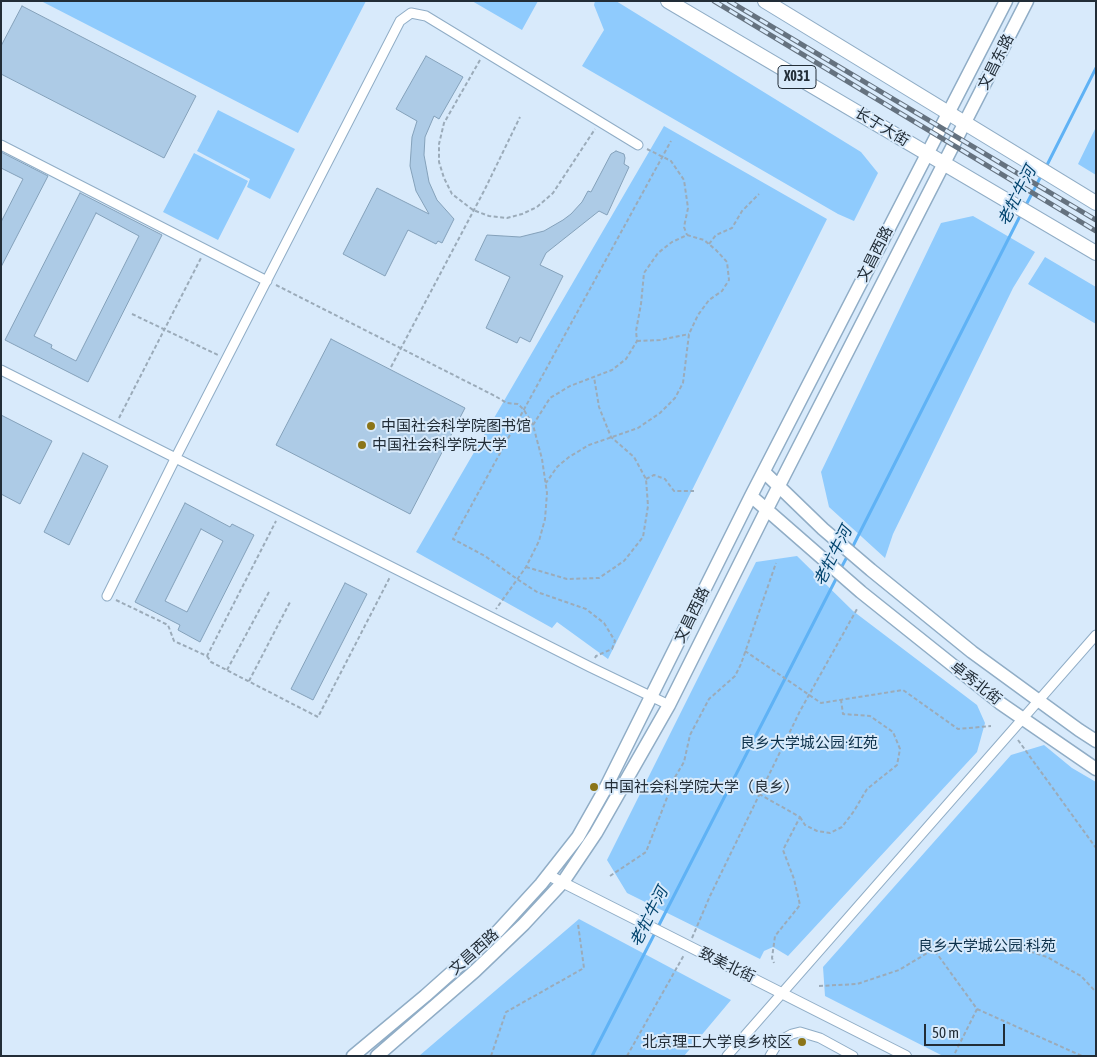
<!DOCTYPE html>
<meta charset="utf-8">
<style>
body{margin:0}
#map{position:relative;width:1097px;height:1057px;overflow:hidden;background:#d8eafb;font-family:"Asap Condensed",sans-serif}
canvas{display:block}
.frame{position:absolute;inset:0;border:2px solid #222d37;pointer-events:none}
.scale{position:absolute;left:924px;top:1024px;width:81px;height:22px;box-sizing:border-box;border:2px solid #222d37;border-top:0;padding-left:6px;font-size:15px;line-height:18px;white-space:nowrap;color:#222d37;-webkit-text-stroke:4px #d8eafb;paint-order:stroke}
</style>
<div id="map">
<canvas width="1097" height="1057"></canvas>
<div class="frame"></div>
<div class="scale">50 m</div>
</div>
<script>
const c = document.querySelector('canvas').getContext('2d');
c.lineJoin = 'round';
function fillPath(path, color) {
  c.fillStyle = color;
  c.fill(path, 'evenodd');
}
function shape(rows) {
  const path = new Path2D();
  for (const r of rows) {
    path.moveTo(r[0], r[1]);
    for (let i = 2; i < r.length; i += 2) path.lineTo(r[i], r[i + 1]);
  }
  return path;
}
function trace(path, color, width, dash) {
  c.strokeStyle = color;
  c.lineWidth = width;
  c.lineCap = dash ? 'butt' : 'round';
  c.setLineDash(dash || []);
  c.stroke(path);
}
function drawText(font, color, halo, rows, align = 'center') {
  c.font = font + ' "Asap Condensed","Noto Sans SC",sans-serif';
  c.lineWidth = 4;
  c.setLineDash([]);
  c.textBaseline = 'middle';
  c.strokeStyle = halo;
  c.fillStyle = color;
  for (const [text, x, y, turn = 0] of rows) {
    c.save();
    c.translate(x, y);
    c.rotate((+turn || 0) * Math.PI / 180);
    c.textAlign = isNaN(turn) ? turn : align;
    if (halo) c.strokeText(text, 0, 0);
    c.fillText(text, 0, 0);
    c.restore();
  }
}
fillPath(shape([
 [41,1,366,1,298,133],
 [472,1,538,1,522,30],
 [595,1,616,1,861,152,878,173,854,221,838,214,582,66,604,30,594,5],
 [218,110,295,149,270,199,247,187,250,179,197,151],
 [664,126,827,219,608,659,557,622,552,628,416,552],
 [1096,127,1096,175,1078,164],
 [194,153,248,181,218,240,163,212],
 [973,216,1035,252,1013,288,893,534,885,558,829,507,821,472,941,223],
 [1045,257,1096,287,1096,324,1028,284],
 [797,556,853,611,977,705,985,723,977,752,788,956,773,947,764,951,760,959,627,893,607,860,756,562],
 [1044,745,1072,768,1096,782,1096,1056,943,1056,825,996,823,967,1011,755],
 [579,919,731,1000,684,1056,419,1056]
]), '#8fcbfd');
trace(shape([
 [1045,169,1096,68],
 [1025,207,1042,174],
 [851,550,1021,214],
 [840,570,848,555],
 [592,1056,838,575]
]), '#5fb2f5', 3);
const building = shape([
 [22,6,196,96,164,158,1,74,1,46,22,6],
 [426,56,463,77,439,119,434,116,425,137,424,155,429,182,437,200,454,219,442,243,438,241,436,244,408,230,385,276,343,254,377,188,429,214,416,191,410,166,412,137,417,121,396,109,426,56],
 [616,151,624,154,625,158,624,164,629,167,607,215,599,211,546,253,540,265,563,276,530,342,520,337,517,343,486,328,510,277,475,260,487,235,520,237,544,231,563,220,571,214,582,202,588,191,591,192,611,154,616,151],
 [1,152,48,176,1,267,1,222,23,179,1,168,1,152],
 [80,193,162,235,88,382,5,340,80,193],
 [96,213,139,236,76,361,51,348,52,345,34,336,96,213],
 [331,339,465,408,410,514,276,445,331,339],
 [1,415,52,441,20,504,1,494,1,415],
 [83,453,108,466,69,545,44,532,83,453],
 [185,503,230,527,232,524,254,535,200,642,178,630,180,625,135,602,185,503],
 [201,529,223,541,187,612,165,601,201,529],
 [345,583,367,594,313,700,291,689,345,583]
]);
fillPath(building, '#adcbe6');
trace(building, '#84a1ba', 1);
const minor = shape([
 [1,145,267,281],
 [1,370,590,667,669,705],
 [107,596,176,457,400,21,411,13,426,16,638,145],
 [727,1056,1096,635],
 [770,1056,779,1041,792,1034,800,1032,820,1038,853,1056]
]);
const tertiary = shape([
 [548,875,906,1056]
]);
const secondary = shape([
 [764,472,823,529,871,570,972,652,1079,730,1096,741],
 [751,496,861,592,1000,703,1096,769],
 [353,1056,425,996,498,931,541,884,578,837,604,791,751,496,1006,1],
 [377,1056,475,971,524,924,563,882,596,833,669,705,767,509,1027,1]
]);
const primary = shape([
 [668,1,1096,253],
 [765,1,1096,203]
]);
trace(minor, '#90adc6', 11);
trace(tertiary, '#90adc6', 12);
trace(secondary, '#90adc6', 15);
trace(primary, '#90adc6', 16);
trace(shape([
 [480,60,444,123,439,144,439,162,444,178,452,194,473,210,489,216,507,218,522,214,537,207,553,193,595,129],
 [647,149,671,161,684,180,688,208,684,227,687,235],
 [709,244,716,235,732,228,742,211,759,194],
 [276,285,495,396,507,403,518,404,524,410,533,425,542,459,547,493,545,519,539,541,526,567,496,609],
 [132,314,218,355],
 [637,341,660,340,689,334],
 [391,367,484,191,520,117],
 [119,418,201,258],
 [533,425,550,398,570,386,612,370,626,359,637,341,636,331,641,304,644,273,658,253,672,242,687,235,704,240,716,250,727,262,729,280,722,291,709,300,698,315,689,334,683,383,675,398,660,413,638,428,589,445,569,457,557,467,546,483],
 [646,479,654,475,665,479,674,491,694,491],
 [526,567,567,579,599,578,624,561,643,537,648,506,646,479,634,457,611,437,599,407,594,377],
 [116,600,168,625,174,641,207,656,276,521],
 [745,651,821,703,903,690,958,729,991,726],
 [207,656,211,662,318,717,390,577],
 [595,658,596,656,612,649,615,641,604,623,586,609,537,592,517,579,485,556,453,539,671,141],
 [227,670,269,592],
 [249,681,290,602],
 [1018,740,1096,848],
 [759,794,800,817,783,850,794,879,800,905,775,936,772,958,774,963],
 [800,817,805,825,817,831,830,833,842,827,854,811,867,789,897,765,900,749,893,732,870,716,843,714,841,700],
 [610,876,646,852,675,777,684,762,690,735,709,699,735,676,741,664,776,563],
 [692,938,710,896,800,711,857,609],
 [935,951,977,1009,954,1055],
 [819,986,857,984,899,970,929,952,964,943,1003,943,1047,957,1081,976,1096,992],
 [977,1009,1082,1056],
 [491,1056,506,1012,584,968,578,924],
 [627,1056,684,955]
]), '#9babb9', 2, [4, 2.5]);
trace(minor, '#fff', 9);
trace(tertiary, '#fff', 10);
trace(secondary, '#fff', 12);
trace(primary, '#fff', 14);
const rail = shape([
 [714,1,1096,231],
 [729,1,1096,220]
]);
trace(rail, '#65727f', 5);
trace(rail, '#d8eafb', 3, [9]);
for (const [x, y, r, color] of [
 [371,426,5,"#8b7519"],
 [362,445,5,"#8b7519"],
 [594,787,5,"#8b7519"],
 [802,1042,5,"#8b7519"]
]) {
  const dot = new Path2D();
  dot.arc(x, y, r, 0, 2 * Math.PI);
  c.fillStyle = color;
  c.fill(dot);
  trace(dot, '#d8eafb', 2);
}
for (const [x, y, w] of [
 [797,77,38]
]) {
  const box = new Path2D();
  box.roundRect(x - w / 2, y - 11.5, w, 23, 4);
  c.fillStyle = '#d8eafb';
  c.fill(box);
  trace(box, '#222d37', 1);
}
drawText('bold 14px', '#222d37', null, [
 ["X031",797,77]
]);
drawText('15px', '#222d37', '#d8eafb', [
 ["文昌东路",996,62,-63],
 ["长于大街",882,127,31],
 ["文昌西路",875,254,-63],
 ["文昌西路",692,615,-64],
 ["卓秀北街",976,683,38],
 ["文昌西路",474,952,-42],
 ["致美北街",727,965,26]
]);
drawText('15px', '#222d37', '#d8eafb', [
 ["中国社会科学院图书馆",381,426],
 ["中国社会科学院大学",372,445],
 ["中国社会科学院大学（良乡）",604,787],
 ["北京理工大学良乡校区",792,1042,"right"]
], 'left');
drawText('15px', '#0c304a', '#d8eafb', [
 ["良乡大学城公园·红苑",809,743],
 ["良乡大学城公园·科苑",987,946]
]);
drawText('italic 16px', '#00436d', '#d8eafb', [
 ["老牤牛河",1017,196,-63],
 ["老牤牛河",833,556,-63],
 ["老牤牛河",649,917,-63]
]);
</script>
